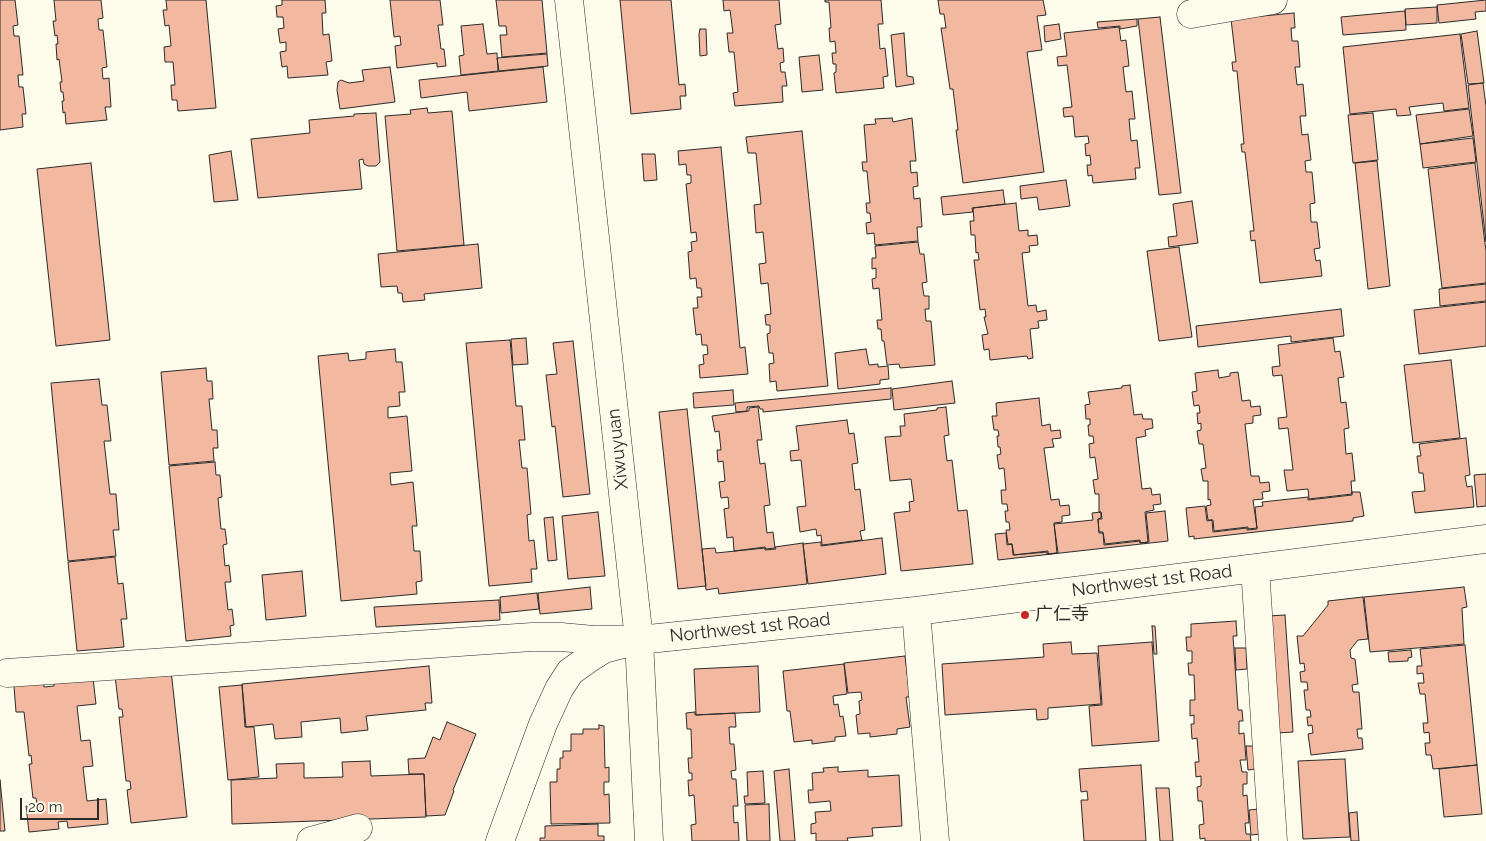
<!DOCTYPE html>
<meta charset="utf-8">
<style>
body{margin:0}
#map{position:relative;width:1486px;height:841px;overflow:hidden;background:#fdfbea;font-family:Raleway,sans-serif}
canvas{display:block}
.scale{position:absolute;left:20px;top:798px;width:79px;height:22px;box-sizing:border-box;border:2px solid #2b2b2b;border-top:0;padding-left:6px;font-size:15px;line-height:18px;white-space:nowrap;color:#2b2b2b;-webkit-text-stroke:4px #fdfbea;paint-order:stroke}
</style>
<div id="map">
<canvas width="1486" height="841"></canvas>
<div class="scale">20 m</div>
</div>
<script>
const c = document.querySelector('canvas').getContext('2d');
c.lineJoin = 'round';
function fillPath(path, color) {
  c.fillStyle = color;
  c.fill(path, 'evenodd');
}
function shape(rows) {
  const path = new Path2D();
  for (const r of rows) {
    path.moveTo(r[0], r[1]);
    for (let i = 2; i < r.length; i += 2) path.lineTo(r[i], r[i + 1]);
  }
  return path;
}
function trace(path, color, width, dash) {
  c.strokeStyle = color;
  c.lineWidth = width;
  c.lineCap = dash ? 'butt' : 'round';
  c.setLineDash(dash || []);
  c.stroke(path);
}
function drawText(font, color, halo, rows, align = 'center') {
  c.font = font + ' Raleway,"Noto Sans SC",sans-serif';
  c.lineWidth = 4;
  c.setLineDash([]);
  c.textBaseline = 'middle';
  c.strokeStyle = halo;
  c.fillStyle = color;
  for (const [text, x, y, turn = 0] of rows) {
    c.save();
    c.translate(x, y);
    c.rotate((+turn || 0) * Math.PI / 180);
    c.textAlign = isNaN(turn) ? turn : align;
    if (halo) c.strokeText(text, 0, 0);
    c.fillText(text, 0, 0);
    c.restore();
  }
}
const building = shape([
 [0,0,15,0,18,25,13,26,14,36,19,36,23,75,18,75,19,87,23,87,26,114,22,114,23,127,0,130,0,0],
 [54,0,101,0,103,18,98,19,99,30,103,30,107,67,102,68,103,79,109,78,111,107,105,107,107,120,66,124,65,112,63,113,62,101,64,101,63,92,61,92,60,82,62,82,59,59,57,60,56,44,58,44,57,35,55,36,53,21,56,21,54,0],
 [166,0,206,0,216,108,178,111,177,100,172,100,171,85,175,85,173,62,165,62,164,47,171,46,169,25,165,26,163,10,167,10,166,0],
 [282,0,325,0,326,13,322,13,323,35,329,34,332,61,326,62,328,75,288,78,287,66,282,67,280,52,286,51,286,42,280,43,278,29,284,28,283,17,277,17,276,6,282,5,282,0],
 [390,0,440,0,443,25,438,25,441,49,444,49,446,66,437,67,437,63,397,68,395,46,401,45,400,36,394,37,390,0],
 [496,0,542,0,547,53,502,57,500,35,507,35,506,26,499,26,496,0],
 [620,0,671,0,679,85,685,84,686,96,680,96,681,109,631,114,620,0],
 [723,0,779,0,781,24,775,25,778,49,783,48,784,62,780,63,781,72,785,72,787,86,782,86,783,102,735,106,733,93,738,92,734,52,729,52,727,33,733,33,730,10,724,11,723,0],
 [825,0,881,0,883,24,878,24,880,49,885,48,888,76,883,77,884,88,836,93,834,73,836,72,836,64,833,64,832,53,836,53,835,41,830,42,829,28,831,28,829,2,825,2,825,0],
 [938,0,1043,0,1046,15,1037,16,1042,50,1027,52,1044,172,963,183,956,130,958,130,953,89,950,89,941,28,946,28,944,14,940,14,938,0],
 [1486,0,1486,11,1475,12,1476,19,1439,23,1437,5,1486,0],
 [1437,7,1437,23,1406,25,1405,9,1437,7],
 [1405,11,1406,30,1343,35,1341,17,1405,11],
 [1294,13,1295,28,1291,28,1292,41,1298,41,1300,67,1295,67,1297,85,1303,84,1306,116,1300,116,1302,135,1308,134,1311,160,1305,161,1306,172,1312,172,1315,203,1310,204,1311,222,1317,222,1320,248,1314,249,1316,261,1320,260,1322,276,1260,283,1255,240,1251,241,1250,231,1254,231,1245,152,1242,152,1241,144,1244,144,1237,71,1233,71,1232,62,1236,62,1231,19,1294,13],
 [1160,17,1181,193,1159,195,1138,19,1160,17],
 [1137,19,1137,26,1120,29,1120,26,1098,28,1097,22,1137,19],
 [483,24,487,54,497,53,498,71,461,75,459,56,464,55,461,26,483,24],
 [1059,24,1061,39,1045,42,1044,26,1059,24],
 [1119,27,1121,41,1126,40,1129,66,1123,67,1126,92,1132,91,1135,119,1129,119,1131,141,1137,140,1140,168,1135,168,1136,179,1093,183,1092,175,1088,176,1087,165,1091,165,1090,155,1086,156,1085,144,1089,143,1088,136,1075,137,1073,116,1064,117,1063,108,1072,107,1067,65,1058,66,1057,57,1067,56,1064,33,1119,27],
 [700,29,706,29,707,55,700,56,699,34,700,29],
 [1477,31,1484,83,1468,84,1461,34,1477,31],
 [904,33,907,76,913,77,914,84,896,87,891,35,904,33],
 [1460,34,1469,108,1444,111,1443,103,1409,107,1411,115,1397,116,1396,109,1350,114,1343,47,1460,34],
 [547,54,548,66,499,71,497,58,547,54],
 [819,55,823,90,802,92,799,57,819,55],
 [390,67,395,102,340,109,337,90,338,82,341,80,349,83,364,81,362,70,390,67],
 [543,67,547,102,469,111,467,92,421,98,419,80,543,67],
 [1483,83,1486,106,1486,242,1468,85,1483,83],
 [427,108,428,113,452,111,464,245,397,251,385,116,411,114,410,110,427,108],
 [1469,109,1473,136,1420,144,1416,115,1469,109],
 [376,113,380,162,376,166,368,166,364,164,363,159,359,160,362,189,258,198,251,139,310,133,309,120,354,116,354,114,376,113],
 [1373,113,1378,160,1353,163,1348,115,1373,113],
 [892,118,893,122,912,118,916,161,910,161,911,173,917,172,918,186,913,187,914,199,920,198,922,227,917,227,918,241,875,245,874,233,867,234,866,223,871,222,870,213,867,213,866,203,870,203,867,171,863,171,862,162,867,162,864,125,876,124,875,119,892,118],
 [802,131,828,386,777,391,776,381,770,382,769,364,774,363,773,353,769,353,767,334,770,333,770,325,766,325,765,315,771,314,768,283,761,284,759,264,766,263,763,232,756,233,754,205,761,204,756,153,748,153,746,137,802,131],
 [1473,138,1476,162,1423,168,1420,144,1473,138],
 [721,147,740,348,745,347,748,374,700,378,699,365,704,364,703,355,708,354,707,345,702,345,701,334,696,335,693,308,698,308,697,297,702,297,701,288,697,288,696,278,690,279,688,252,692,251,691,242,697,241,696,232,691,233,686,184,691,183,691,175,687,175,686,164,679,165,678,151,721,147],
 [231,151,238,200,214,202,209,155,231,151],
 [642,154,655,154,657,180,644,181,642,154],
 [1377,161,1390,286,1368,289,1355,163,1377,161],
 [91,163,110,340,56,346,37,169,91,163],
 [1475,163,1486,251,1486,283,1442,288,1428,169,1475,163],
 [1066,180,1070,206,1039,210,1037,197,1021,199,1020,186,1066,180],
 [1003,190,1005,204,972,208,973,212,943,215,941,197,1003,190],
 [1192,201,1198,243,1169,247,1168,237,1177,236,1173,204,1192,201],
 [1016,203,1019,231,1028,230,1028,236,1037,235,1038,245,1029,246,1030,252,1022,253,1028,306,1036,305,1037,312,1046,310,1047,320,1038,321,1039,328,1030,329,1033,358,1028,359,1027,356,990,360,989,349,984,350,982,335,988,334,984,317,986,317,985,309,980,310,974,260,979,260,978,252,976,253,975,235,971,235,970,221,974,221,973,208,1016,203],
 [918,242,920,254,924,254,927,282,922,283,924,296,929,296,929,309,925,309,926,321,931,321,935,365,900,368,899,364,887,365,884,341,882,341,881,329,878,329,877,320,882,320,879,288,873,289,872,279,876,278,876,268,872,269,872,258,876,258,875,246,918,242],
 [478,244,482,288,424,294,425,300,403,302,402,293,398,293,397,286,381,287,378,254,478,244],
 [1179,247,1192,337,1159,341,1147,251,1179,247],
 [1486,284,1486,301,1440,306,1439,289,1486,284],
 [1486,302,1486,346,1419,354,1414,310,1486,302],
 [1341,309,1344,336,1291,342,1291,336,1198,347,1196,326,1341,309],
 [526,338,528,364,513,365,511,339,526,338],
 [1333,338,1335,352,1340,351,1344,377,1338,378,1341,403,1346,402,1349,428,1344,429,1346,454,1352,453,1355,481,1351,481,1352,494,1309,499,1308,489,1287,491,1284,470,1293,470,1288,428,1279,429,1278,418,1287,417,1282,375,1273,376,1272,367,1280,366,1278,345,1333,338],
 [510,340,516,406,522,406,525,440,519,440,522,468,527,468,531,514,527,515,529,541,534,540,537,569,531,569,532,582,489,586,466,343,510,340],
 [573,341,590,494,563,497,555,426,552,427,546,375,557,374,553,343,573,341],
 [395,349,396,362,402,362,405,392,399,392,400,406,388,407,388,418,407,416,412,471,390,473,391,485,413,482,417,526,412,526,414,551,420,551,422,581,416,582,417,594,341,601,318,356,348,353,349,361,366,359,366,352,395,349],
 [866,349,869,365,878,364,878,367,888,366,889,379,880,380,880,384,838,389,835,353,866,349],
 [1451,360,1460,438,1413,443,1404,365,1451,360],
 [206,368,207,381,212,381,213,399,209,399,212,430,217,430,218,448,213,448,214,461,169,465,161,372,206,368],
 [1218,370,1219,378,1230,376,1230,373,1238,372,1242,401,1250,400,1251,407,1260,406,1261,415,1253,416,1253,423,1245,424,1251,476,1259,476,1260,483,1269,482,1270,491,1262,492,1263,499,1253,500,1257,528,1248,529,1248,527,1214,531,1213,520,1208,520,1206,506,1211,505,1210,499,1208,500,1208,481,1203,481,1201,469,1206,468,1203,444,1199,444,1197,431,1201,430,1201,423,1198,424,1197,413,1200,413,1199,405,1194,406,1192,392,1197,391,1195,373,1218,370],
 [99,379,102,405,107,405,111,441,104,441,110,494,116,494,119,530,113,530,116,556,68,561,51,383,99,379],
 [952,381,955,403,894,410,892,389,952,381],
 [1130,385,1134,415,1142,414,1143,419,1152,419,1153,428,1145,430,1146,436,1136,438,1142,489,1151,488,1152,495,1160,494,1161,504,1153,505,1154,510,1145,512,1148,542,1140,543,1140,540,1105,544,1103,532,1099,532,1098,519,1102,519,1101,512,1099,512,1099,494,1095,494,1093,480,1098,479,1095,457,1090,458,1089,444,1094,443,1093,436,1089,436,1088,425,1090,425,1090,419,1086,419,1085,405,1090,404,1088,392,1122,388,1122,386,1130,385],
 [891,388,891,399,763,412,763,409,760,409,759,406,747,407,747,411,736,412,735,403,891,388],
 [733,390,734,405,694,408,693,393,733,390],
 [1039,398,1042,426,1050,424,1051,431,1060,430,1061,438,1052,439,1054,447,1044,448,1051,500,1059,499,1060,506,1069,505,1070,515,1062,516,1062,522,1054,523,1057,553,1048,554,1048,551,1014,555,1012,544,1008,544,1006,530,1010,530,1009,522,1006,522,1005,511,1008,511,1007,504,1002,504,1001,490,1006,490,1004,468,999,469,997,455,1001,454,1000,447,998,447,997,436,999,436,998,430,994,430,992,416,997,416,996,403,1039,398],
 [758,407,762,440,757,440,760,464,765,463,770,505,764,506,767,533,773,532,775,548,766,549,765,547,734,551,733,537,727,538,724,509,729,508,728,497,721,498,719,482,725,481,723,461,718,462,717,450,721,450,719,431,715,432,712,416,749,411,749,408,758,407],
 [946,407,949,435,944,436,947,461,952,460,958,511,967,510,973,564,901,571,894,513,910,511,909,502,914,501,911,479,890,481,885,437,901,436,900,426,905,426,904,414,937,410,937,408,946,407],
 [687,409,706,586,678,589,659,412,687,409],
 [847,420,849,434,854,433,858,463,852,464,855,490,860,489,865,530,860,531,862,540,822,545,821,535,817,536,816,529,800,532,797,507,806,506,801,460,791,461,790,451,799,450,796,426,847,420],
 [1466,438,1470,475,1465,476,1467,487,1472,486,1474,507,1415,513,1412,492,1425,491,1423,473,1419,473,1417,456,1421,456,1419,444,1466,438],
 [215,462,216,475,220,475,222,497,218,498,221,529,225,529,227,544,223,545,225,566,229,565,231,582,225,582,228,610,232,609,234,625,230,626,231,636,186,641,169,466,215,462],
 [1486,474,1486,506,1477,507,1474,475,1486,474],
 [1352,492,1360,492,1364,516,1353,518,1353,521,1194,539,1194,536,1189,537,1186,508,1205,506,1207,521,1212,520,1213,532,1247,528,1247,530,1257,529,1255,507,1263,506,1262,502,1308,497,1308,500,1352,495,1352,492],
 [1165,511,1168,541,998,560,995,534,1006,533,1007,545,1012,544,1013,555,1047,552,1047,554,1058,553,1054,524,1093,520,1092,513,1101,512,1101,518,1098,519,1099,533,1103,533,1104,545,1140,541,1140,543,1149,542,1146,513,1165,511],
 [598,512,605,576,568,579,562,516,598,512],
 [553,517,557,560,548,561,544,518,553,517],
 [882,538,886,574,808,584,803,544,821,542,821,546,882,538],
 [803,543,807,584,719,594,718,588,706,590,702,549,715,548,716,553,765,548,765,550,776,549,775,547,803,543],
 [115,557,118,584,123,583,127,619,121,619,124,647,77,651,68,562,115,557],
 [302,571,306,616,266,620,262,575,302,571],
 [590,587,592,609,540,614,538,593,590,587],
 [1464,587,1467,607,1462,608,1464,644,1370,652,1364,597,1464,587],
 [537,593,539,609,501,613,500,597,537,593],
 [1363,597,1368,639,1358,640,1350,650,1351,658,1355,659,1358,684,1352,685,1353,692,1359,692,1362,729,1357,729,1358,738,1362,738,1363,749,1311,755,1308,734,1313,733,1312,725,1308,726,1307,717,1311,717,1310,710,1306,710,1304,690,1308,690,1307,682,1301,682,1300,672,1305,671,1304,663,1300,664,1297,636,1303,636,1328,605,1328,601,1363,597],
 [499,600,500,620,376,627,374,607,499,600],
 [1285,615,1293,732,1277,733,1268,616,1285,615],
 [1236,621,1237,636,1233,636,1238,710,1242,710,1243,721,1239,721,1239,734,1244,733,1246,760,1240,760,1242,772,1247,772,1247,784,1243,784,1243,796,1247,795,1249,823,1245,823,1246,834,1250,834,1251,841,1205,841,1205,838,1200,839,1199,825,1204,824,1202,801,1198,801,1197,787,1201,786,1201,776,1196,777,1195,762,1199,762,1197,738,1192,739,1191,724,1194,724,1194,715,1190,716,1190,700,1195,700,1194,675,1189,675,1188,663,1192,663,1192,651,1187,651,1186,637,1191,637,1191,624,1236,621],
 [1152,626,1155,626,1157,654,1154,654,1152,626],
 [1071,642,1072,654,1097,653,1101,704,1048,708,1048,719,1037,720,1036,709,945,715,942,664,1044,657,1043,644,1071,642],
 [1152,642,1159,741,1092,746,1089,706,1102,705,1098,646,1152,642],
 [1465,645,1477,765,1433,769,1431,755,1426,755,1425,743,1430,743,1429,732,1424,733,1423,723,1428,723,1425,694,1420,694,1418,683,1424,683,1423,673,1417,674,1417,666,1422,666,1420,649,1465,645],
 [1235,648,1246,648,1247,669,1236,670,1235,648],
 [1411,650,1412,657,1408,658,1408,661,1389,662,1388,652,1411,650],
 [905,656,910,697,906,697,910,727,897,729,897,734,870,737,870,733,858,734,856,715,860,714,859,701,862,700,861,692,848,693,844,663,905,656],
 [844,664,847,694,833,696,834,705,838,704,840,717,843,716,846,736,835,737,835,741,812,744,812,740,794,742,790,711,787,711,783,671,844,664],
 [429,666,432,703,425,703,426,710,366,716,368,730,341,733,340,718,301,722,302,737,275,739,273,724,246,727,242,684,429,666],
 [758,666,760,712,696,715,694,669,758,666],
 [171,670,187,817,131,823,127,790,131,789,130,781,126,781,119,717,123,717,122,709,119,709,115,676,171,670],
 [93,678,96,704,77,706,81,741,90,740,93,766,83,767,87,801,106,799,108,824,68,828,67,821,58,822,59,829,29,832,26,806,37,805,36,798,33,798,29,764,32,764,31,755,29,756,24,712,16,712,14,686,44,683,44,687,54,686,54,682,93,678],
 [242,685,245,727,254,727,259,777,228,780,219,687,242,685],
 [695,712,695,715,735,713,736,727,729,727,730,744,734,744,736,770,731,771,732,779,736,779,738,806,733,806,734,823,738,822,739,841,692,841,691,825,696,824,694,795,689,796,688,780,692,780,692,773,689,773,688,758,692,758,691,729,687,729,686,713,695,712],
 [447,722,476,734,453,790,454,791,445,815,426,816,424,774,409,774,408,759,425,758,433,737,440,740,447,722],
 [599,725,604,726,605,768,609,767,609,782,604,782,604,795,609,794,610,823,551,824,550,782,557,782,557,769,560,769,560,758,563,758,563,751,571,751,571,734,583,734,583,729,599,729,599,725],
 [1246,746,1254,746,1256,769,1248,770,1246,746],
 [1345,759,1350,837,1303,839,1298,761,1345,759],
 [370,761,371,776,424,774,426,817,232,824,231,780,277,778,276,764,304,763,304,778,343,777,342,762,370,761],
 [1141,765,1146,841,1084,841,1081,800,1088,800,1087,791,1081,792,1079,769,1141,765],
 [1477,765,1482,814,1444,817,1439,769,1477,765],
 [838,767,838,772,868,770,868,777,899,775,902,826,872,828,873,836,847,838,848,841,816,841,816,833,811,834,811,824,816,823,815,812,831,811,830,801,809,803,808,790,813,790,812,773,824,772,823,768,838,767],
 [789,769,795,841,780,841,774,771,789,769],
 [763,771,765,803,745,804,744,796,748,796,747,772,763,771],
 [0,780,5,831,0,831,0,780],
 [1156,788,1169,788,1173,841,1160,841,1156,788],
 [769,804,770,841,747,841,745,805,769,804],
 [1259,809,1261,834,1251,835,1249,810,1259,809],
 [1357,812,1359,841,1351,841,1349,813,1357,812],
 [598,824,598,836,604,836,604,841,540,841,540,838,545,838,545,826,598,824]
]);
fillPath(building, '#f2b8a0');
trace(building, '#2b2b2b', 1);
const minor = shape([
 [569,0,639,640,649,841],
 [1191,14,1273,0],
 [1255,568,1273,841],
 [916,611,935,841],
 [7,673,532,637,561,637,594,640,639,640,916,611,1486,539],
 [311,841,358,828],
 [500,841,543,724,559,689,570,672,588,659,604,649,623,644]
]);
trace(minor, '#2b2b2b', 29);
trace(minor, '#fdfbea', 28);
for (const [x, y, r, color] of [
 [1025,615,5,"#c62828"]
]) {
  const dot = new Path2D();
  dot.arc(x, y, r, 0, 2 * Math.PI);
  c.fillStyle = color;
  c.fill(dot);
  trace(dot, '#fdfbea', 2);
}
drawText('18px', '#2b2b2b', '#fdfbea', [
 ["Xiwuyuan",618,449,-96],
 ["Northwest 1st Road",1152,581,-7],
 ["Northwest 1st Road",750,628,-6]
]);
drawText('18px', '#2b2b2b', '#fdfbea', [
 ["广仁寺",1035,615]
], 'left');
</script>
